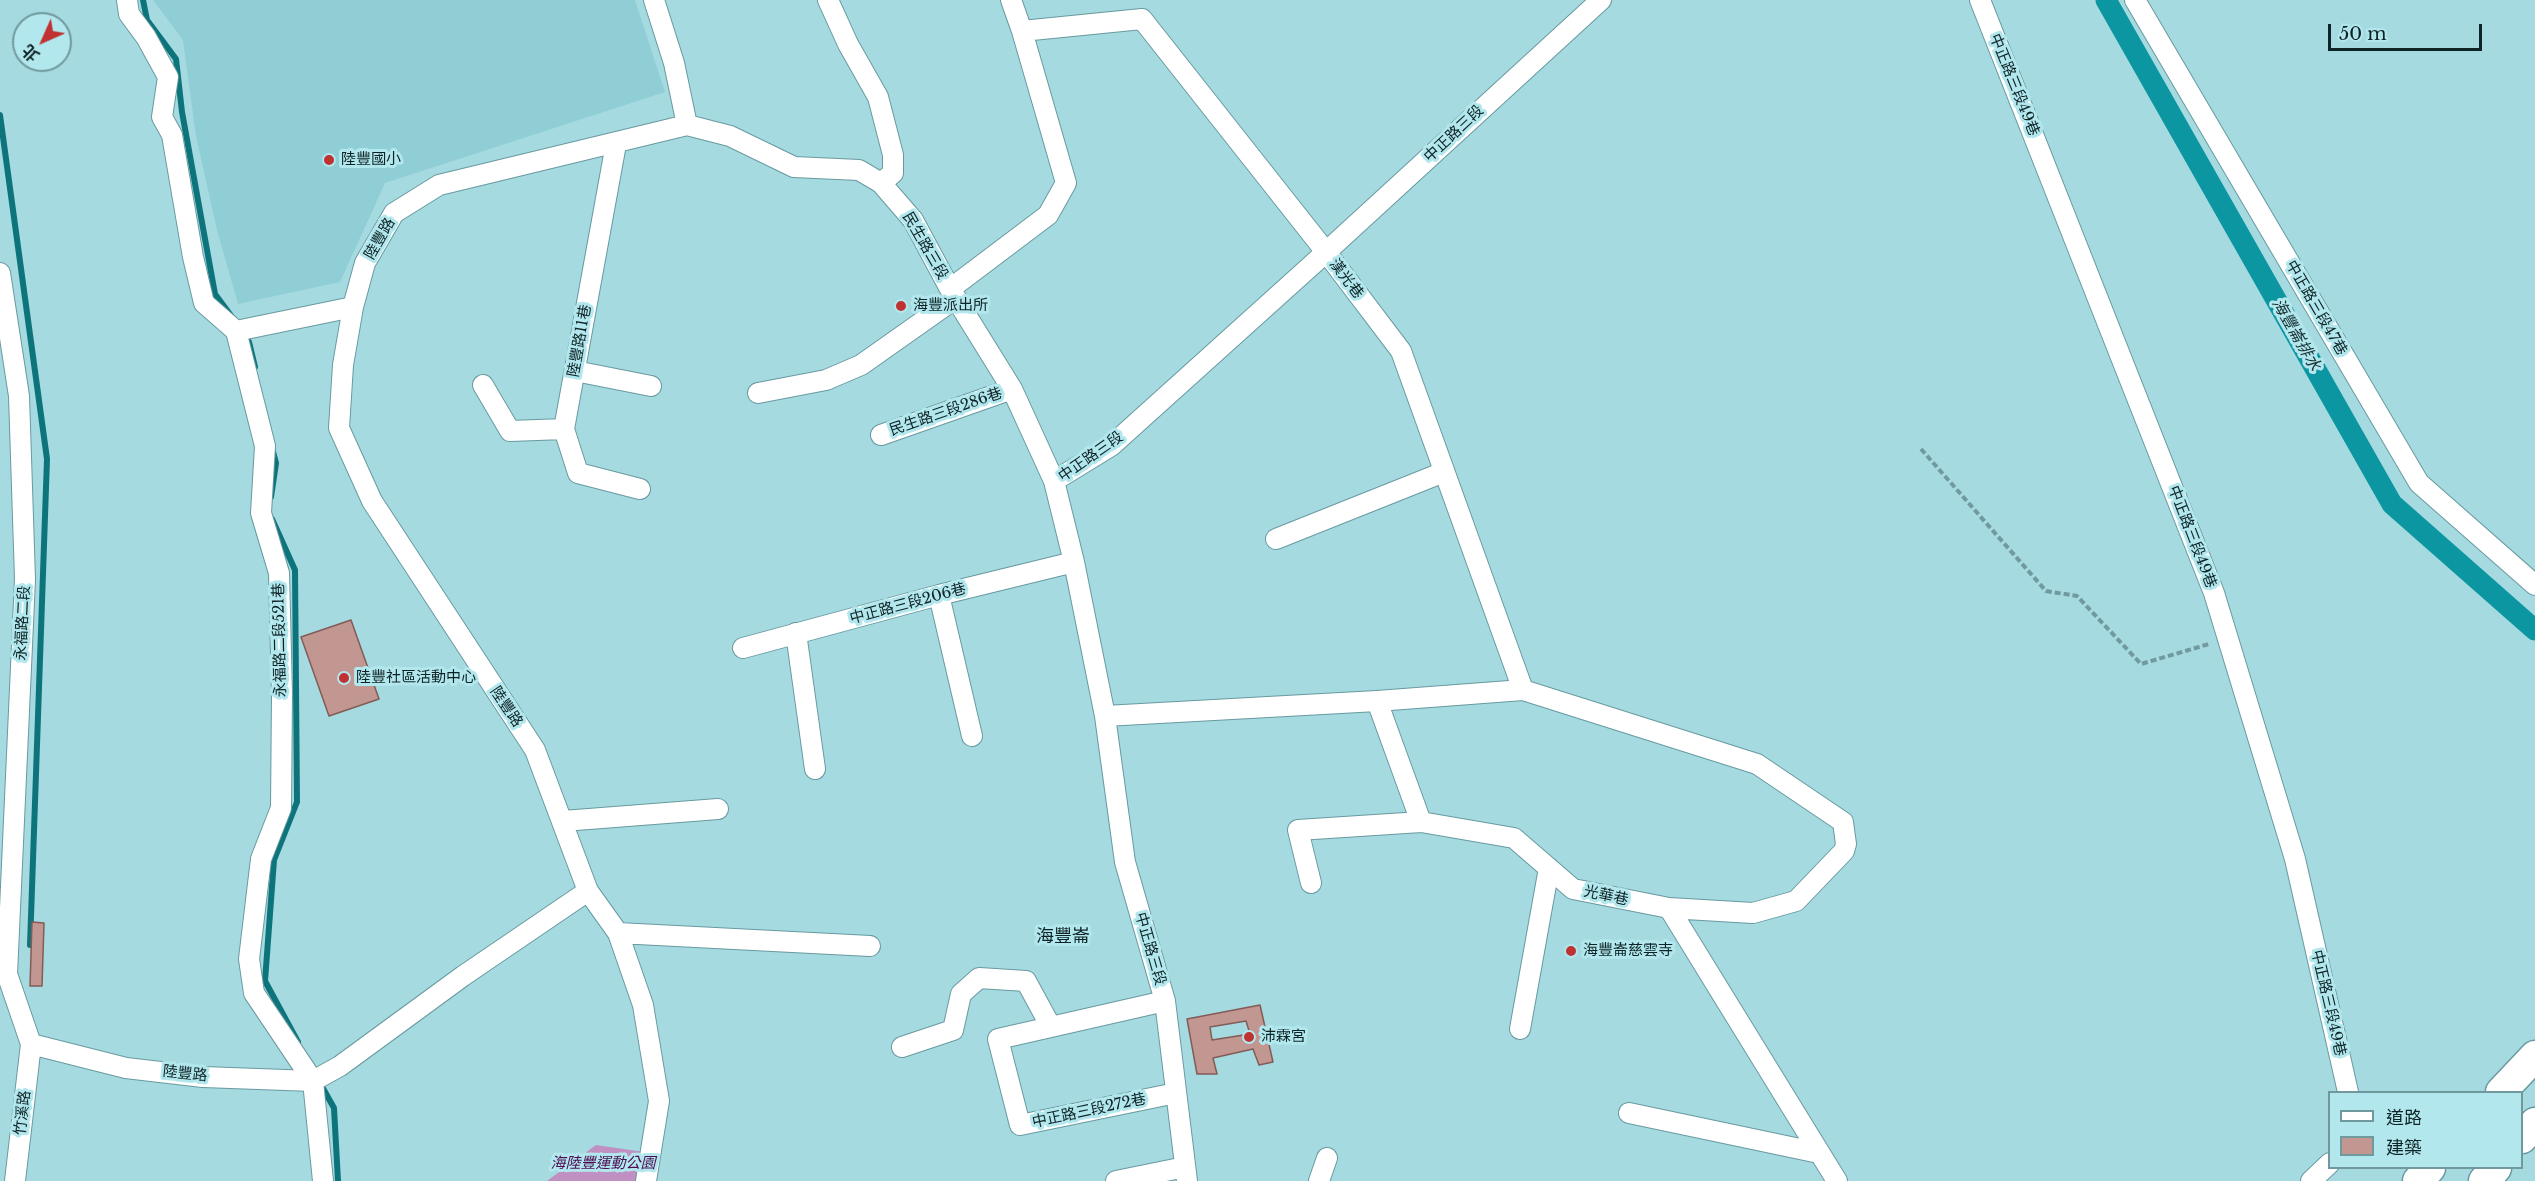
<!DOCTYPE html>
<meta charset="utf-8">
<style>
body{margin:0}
#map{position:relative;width:2535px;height:1181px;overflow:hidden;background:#a5dae0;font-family:"Libre Baskerville","Noto Sans TC",serif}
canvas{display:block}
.legend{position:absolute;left:2328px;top:1091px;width:195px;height:78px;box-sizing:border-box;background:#b2e7ed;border:2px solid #70999d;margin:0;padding:8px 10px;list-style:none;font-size:18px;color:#0e2325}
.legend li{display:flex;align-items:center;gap:12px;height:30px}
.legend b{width:30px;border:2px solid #70999d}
.north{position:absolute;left:12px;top:12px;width:60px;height:60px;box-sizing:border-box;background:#b2e7ed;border:2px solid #70999d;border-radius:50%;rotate:225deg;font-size:16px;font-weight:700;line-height:24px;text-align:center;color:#0e2325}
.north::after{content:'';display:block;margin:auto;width:21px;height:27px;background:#c03132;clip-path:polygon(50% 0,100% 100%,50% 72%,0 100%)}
.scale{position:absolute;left:2328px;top:24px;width:154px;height:27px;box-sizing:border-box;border:3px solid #0e2325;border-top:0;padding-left:8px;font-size:18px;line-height:21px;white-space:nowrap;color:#0e2325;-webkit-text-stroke:4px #b2e7ed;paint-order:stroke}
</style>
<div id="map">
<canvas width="2535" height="1181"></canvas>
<ul class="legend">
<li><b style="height:8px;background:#fff"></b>道路</li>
<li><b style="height:16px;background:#c29691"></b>建築</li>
</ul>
<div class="north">北</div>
<div class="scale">50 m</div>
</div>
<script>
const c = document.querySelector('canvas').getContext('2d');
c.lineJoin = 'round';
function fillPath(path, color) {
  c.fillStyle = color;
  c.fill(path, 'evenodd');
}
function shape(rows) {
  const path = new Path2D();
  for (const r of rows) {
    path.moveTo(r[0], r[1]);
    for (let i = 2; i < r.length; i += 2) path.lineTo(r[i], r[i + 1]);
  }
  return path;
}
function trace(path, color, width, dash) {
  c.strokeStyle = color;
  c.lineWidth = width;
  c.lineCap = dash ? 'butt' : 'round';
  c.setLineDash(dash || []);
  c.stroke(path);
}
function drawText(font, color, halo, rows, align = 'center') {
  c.font = font + ' "Libre Baskerville","Noto Sans TC",serif';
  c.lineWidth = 6;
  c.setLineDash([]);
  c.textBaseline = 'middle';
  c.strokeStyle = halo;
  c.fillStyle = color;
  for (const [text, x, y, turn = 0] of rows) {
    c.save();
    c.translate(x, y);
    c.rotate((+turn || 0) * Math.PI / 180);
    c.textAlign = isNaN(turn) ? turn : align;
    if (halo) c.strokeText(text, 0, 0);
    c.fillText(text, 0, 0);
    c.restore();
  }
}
fillPath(shape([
 [153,0,635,0,665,92,385,183,340,282,238,304,217,230,196,136,183,40]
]), '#8fced4');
fillPath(shape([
 [596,1145,651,1153,647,1181,547,1181]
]), '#c090c2');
trace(shape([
 [143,0,147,20,176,59,182,112,215,294,232,317],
 [0,115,47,459,30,945],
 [245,335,249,342,255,367],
 [271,497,276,463,272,448],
 [272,519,295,570,297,802,274,860,265,981,298,1042],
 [320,1083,334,1108,338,1181]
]), '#0d747c', 6);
trace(shape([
 [2106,0,2392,504,2535,630]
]), '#0c96a2', 21);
const building = shape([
 [351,620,379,699,329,716,301,637,351,620],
 [32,922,44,923,42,986,30,986,32,922],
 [1260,1005,1273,1062,1259,1065,1253,1049,1213,1058,1217,1074,1197,1074,1187,1019,1260,1005],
 [1246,1021,1250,1034,1212,1040,1210,1027,1246,1021]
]);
fillPath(building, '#c29691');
trace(building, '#835b57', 1.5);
const minor = shape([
 [127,0,129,14,146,37,168,77,162,117,172,135,193,257,204,303,236,331,265,446,261,513,279,573,282,694,281,808,261,859,249,959,254,993,313,1081,323,1181],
 [654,0,674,63,687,125],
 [828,0,848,44,878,97,893,155,893,173,881,183],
 [1980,0,2214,593,2295,859,2348,1092],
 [2135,0,2419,483,2535,585],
 [1022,31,1142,19,1326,252,1401,351,1523,690],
 [616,144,564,429,578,473,640,489],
 [0,273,19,396,25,579,7,974,31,1044,15,1181],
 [950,289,1048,215,1066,183,1022,31,1011,0],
 [236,331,353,307],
 [575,371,651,386],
 [483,385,510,431,564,429],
 [758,393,826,380,861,365,956,298],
 [881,435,1012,389],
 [1054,481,1111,446,1313,264,1601,0],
 [1276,539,1444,472],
 [939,595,972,736],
 [796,633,815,769],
 [743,648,939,595,1074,562],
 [1377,701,1421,822],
 [1105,716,1377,701,1523,690,1757,764,1843,822,1846,844,1844,851,1796,901,1753,913,1669,908],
 [563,821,718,809],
 [1311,883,1298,830,1421,822,1514,838,1573,889,1669,908,1837,1181],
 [588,891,618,933,643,1005,659,1101,646,1181],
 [618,933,870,946],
 [1165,1001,998,1039,1020,1125,1176,1093],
 [1520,1029,1549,868],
 [31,1044,126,1068,203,1077,313,1081,340,1066,463,976,588,891,535,750,372,501,339,428,343,365,353,307,365,263,394,213,439,185,687,125,730,136,794,167,859,170,881,183,913,220,950,289,1012,389,1054,481,1074,562,1105,716,1125,862,1165,1001,1187,1181],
 [902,1047,953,1030,961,994,979,978,1026,981,1051,1027],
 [1629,1113,1819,1153],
 [1116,1181,1185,1167],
 [1319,1181,1327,1158],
 [2311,1181,2330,1163]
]);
const highway = shape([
 [2501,1092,2535,1056],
 [2522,1138,2535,1123],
 [2418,1181,2430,1168],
 [2484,1181,2496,1168]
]);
trace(minor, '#689aa0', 22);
trace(highway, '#689aa0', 33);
trace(shape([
 [1921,449,2046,591,2077,596,2141,664,2209,644]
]), '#709a9f', 4, [6, 3]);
trace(minor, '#fff', 20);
trace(highway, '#fff', 30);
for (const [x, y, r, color] of [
 [329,160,6,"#c03132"],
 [901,306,6,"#c03132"],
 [344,678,6,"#c03132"],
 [1571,951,6,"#c03132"],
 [1249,1037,6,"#c03132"]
]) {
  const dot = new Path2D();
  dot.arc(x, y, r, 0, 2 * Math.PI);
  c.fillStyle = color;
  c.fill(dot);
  trace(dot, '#b2e7ed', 2);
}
drawText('15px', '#0e2325', '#b2e7ed', [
 ["中正路三段49巷",2014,85,68],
 ["中正路三段",1454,134,-43],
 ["陸豐路",380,239,-60],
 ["民生路三段",925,246,60],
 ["漢光巷",1346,279,53],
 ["中正路三段47巷",2316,308,60],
 ["陸豐路11巷",580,341,-80],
 ["民生路三段286巷",946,412,-19],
 ["中正路三段",1091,457,-35],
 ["中正路三段49巷",2192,537,69],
 ["中正路三段206巷",908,604,-15],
 ["永福路二段",23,623,-87],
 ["永福路二段521巷",280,640,-91],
 ["陸豐路",506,707,56],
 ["光華巷",1606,896,12],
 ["中正路三段",1150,949,74],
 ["中正路三段49巷",2328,1003,77],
 ["陸豐路",185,1074,6],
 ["中正路三段272巷",1089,1111,-12],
 ["竹溪路",23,1113,-83]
]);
drawText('15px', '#0e2325', '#b2e7ed', [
 ["陸豐國小",341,160],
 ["海豐派出所",913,306],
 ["陸豐社區活動中心",356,678],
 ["海豐崙慈雲寺",1583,951],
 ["沛霖宮",1261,1037]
], 'left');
drawText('italic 15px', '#4e0d52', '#b2e7ed', [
 ["海陸豐運動公園",603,1164]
]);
drawText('italic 16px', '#183134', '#b2e7ed', [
 ["海豐崙排水",2296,335,60]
]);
drawText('18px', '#0e2325', '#b2e7ed', [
 ["海豐崙",1063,937]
]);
</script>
